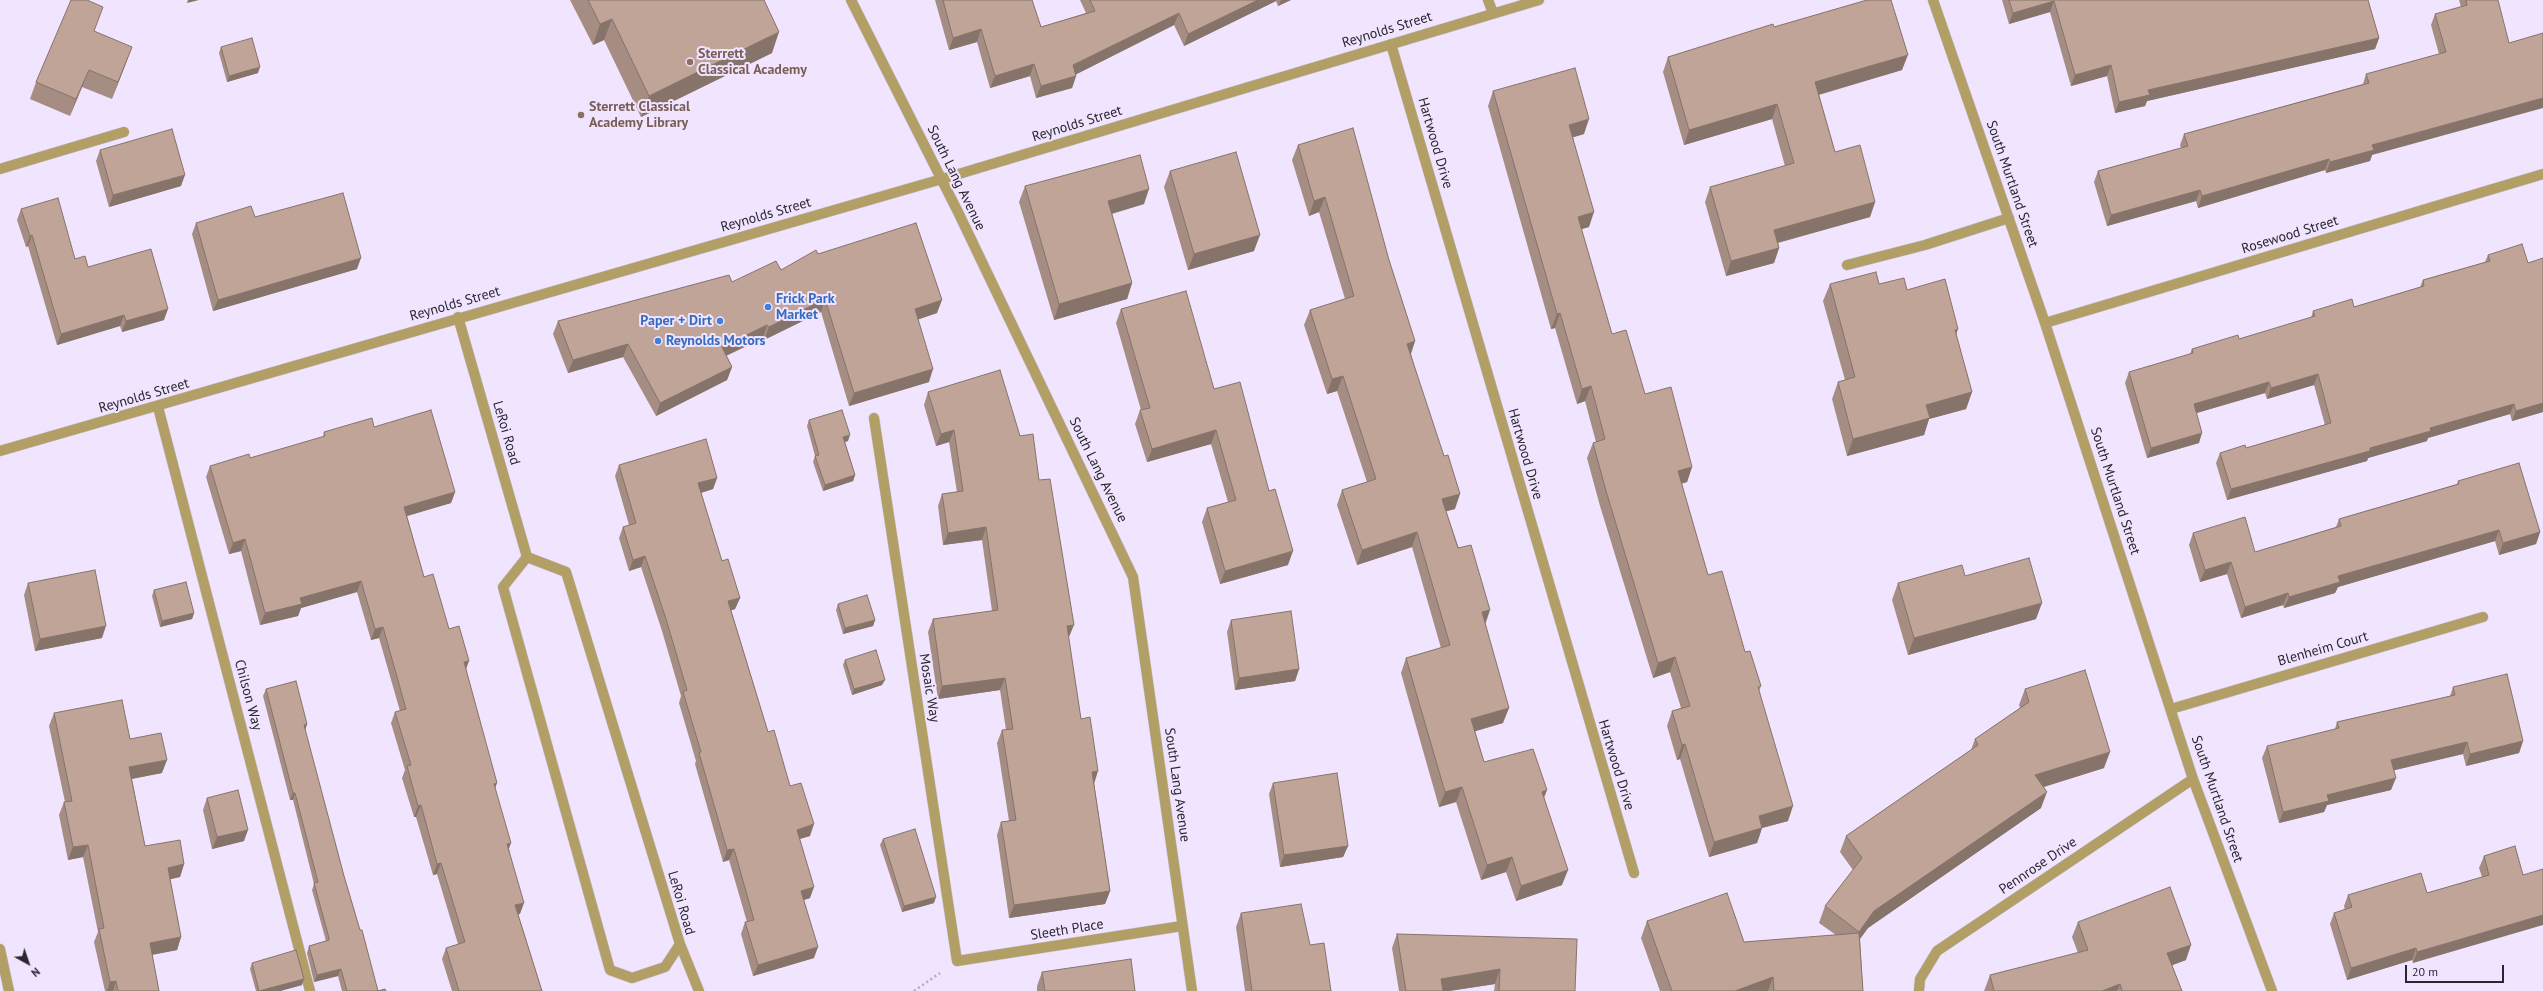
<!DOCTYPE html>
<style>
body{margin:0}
#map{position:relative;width:2543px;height:991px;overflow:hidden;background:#f0e4ff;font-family:"PT Sans",sans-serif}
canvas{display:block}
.north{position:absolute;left:8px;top:943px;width:40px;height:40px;-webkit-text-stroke:3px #f0e4ff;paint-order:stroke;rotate:140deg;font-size:11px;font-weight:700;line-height:16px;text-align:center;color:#2a262f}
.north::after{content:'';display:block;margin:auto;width:14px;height:18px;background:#2a262f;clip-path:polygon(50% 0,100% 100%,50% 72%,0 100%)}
.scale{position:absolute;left:2405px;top:965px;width:99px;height:18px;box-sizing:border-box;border:2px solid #2a262f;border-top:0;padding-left:5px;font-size:12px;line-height:14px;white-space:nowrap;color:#2a262f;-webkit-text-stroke:3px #f0e4ff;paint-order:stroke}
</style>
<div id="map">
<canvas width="2543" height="991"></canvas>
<div class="north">N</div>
<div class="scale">20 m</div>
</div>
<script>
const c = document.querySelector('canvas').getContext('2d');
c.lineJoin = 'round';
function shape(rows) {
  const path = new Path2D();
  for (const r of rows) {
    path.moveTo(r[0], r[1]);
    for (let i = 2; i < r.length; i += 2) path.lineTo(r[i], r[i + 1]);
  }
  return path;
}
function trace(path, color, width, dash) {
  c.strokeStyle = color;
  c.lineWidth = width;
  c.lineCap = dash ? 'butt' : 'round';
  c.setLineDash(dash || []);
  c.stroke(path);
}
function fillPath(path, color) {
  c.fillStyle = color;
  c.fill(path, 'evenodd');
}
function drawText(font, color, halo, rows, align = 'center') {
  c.font = font + ' "PT Sans",sans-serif';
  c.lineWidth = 4;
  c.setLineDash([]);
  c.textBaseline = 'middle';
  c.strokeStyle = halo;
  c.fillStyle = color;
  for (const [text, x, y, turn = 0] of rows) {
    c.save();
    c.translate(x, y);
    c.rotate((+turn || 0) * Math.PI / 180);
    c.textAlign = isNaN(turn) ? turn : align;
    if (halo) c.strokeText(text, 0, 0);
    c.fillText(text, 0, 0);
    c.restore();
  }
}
const minor = shape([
 [851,0,958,212,1133,577,1192,991],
 [1488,0,1493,13],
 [1933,0,2045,323,2193,779,2272,991],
 [1391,44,1634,873],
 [0,169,124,132],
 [1847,265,1925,245,2009,218],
 [458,317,527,557,503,587,610,970,632,978,665,967,680,944,566,572,527,557],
 [2045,323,2543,174],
 [158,407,310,991],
 [874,418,957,961,1182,926],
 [0,451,942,179,1539,0],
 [2171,709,2483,617],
 [680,944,699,991],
 [0,949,9,991],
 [1919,991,1920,979,1937,951,2193,779]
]);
trace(minor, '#ccc2da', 11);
trace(shape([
 [914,991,940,973]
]), '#b3aabf', 2.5, [2, 3]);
trace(minor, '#b19f66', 10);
fillPath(shape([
 [570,0,764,0,772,53,641,117,604,40,593,45],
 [935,0,1032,0,1041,27,1086,13,1080,0,1291,0,1278,6,1276,1,1184,46,1174,25,1076,74,1076,76,1072,88,1036,98,1030,76,990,88,977,42,949,50],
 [2002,0,2368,0,2379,38,2375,49,2147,101,2145,106,2115,113,2107,76,2071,86,2050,12,2009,24],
 [2459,0,2498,0,2372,155,2370,161,2326,173,2325,170,2198,208,2196,201,2107,226,2094,182,2098,171,2181,148,2180,145,2184,134,2363,84,2366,74,2439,54,2431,25,2435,14,2461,7],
 [1774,27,1902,70,1819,95,1835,152,1875,202,1870,217,1778,243,1779,248,1774,263,1726,276,1705,202,1710,187,1785,166,1772,119,1684,145,1663,72,1668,57],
 [94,31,126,63,112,99,82,87,70,116,30,99,36,82],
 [221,47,258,73,227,82,219,53],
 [1493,91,1584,134,1573,137,1589,227,1581,229,1612,334,1645,394,1692,467,1687,482,1681,484,1708,575,1745,652,1761,686,1759,691,1788,821,1762,828,1757,843,1709,857,1680,759,1677,760,1667,726,1672,711,1681,708,1670,672,1653,678,1600,506,1587,458,1593,443,1596,442,1585,401,1577,404,1555,328,1551,329,1488,106],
 [1298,145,1389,260,1415,341,1411,354,1455,509,1446,511,1485,624,1503,723,1475,731,1484,762,1547,790,1544,797,1562,885,1516,901,1506,872,1481,880,1456,802,1439,807,1401,673,1406,658,1441,648,1412,547,1357,565,1337,505,1342,490,1367,482,1337,391,1327,394,1304,325,1310,310,1345,299,1319,212,1309,216,1292,160],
 [100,150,181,186,109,207,96,161],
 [1170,171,1254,251,1188,270,1164,187],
 [1025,186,1144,204,1112,214,1132,283,1127,299,1054,320,1019,202],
 [21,209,75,259,88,267,164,320,122,332,120,326,57,345,28,246,26,247,17,220],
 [255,217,357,269,213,311,192,234,196,223],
 [818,254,937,313,918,319,929,382,849,406,821,312,764,340,763,338,726,356,732,367,727,380,656,416,623,357,568,373,553,334,558,321,732,282,781,270],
 [2488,255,2543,412,2512,421,2510,414,2428,438,2427,441,2368,458,2367,461,2227,500,2216,463,2220,453,2246,448,2325,425,2314,385,2267,399,2265,393,2196,413,2199,443,2147,458,2125,383,2129,372,2190,354,2192,349,2239,339,2311,318,2313,311,2354,307,2420,287,2423,280,2485,262],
 [1830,284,1879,284,1907,290,1956,334,1972,392,1966,409,1929,419,1924,435,1847,456,1832,399,1838,382,1845,380,1823,301],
 [1121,309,1214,389,1269,491,1288,565,1220,584,1202,522,1207,508,1228,502,1211,444,1147,462,1135,424,1140,410,1141,410,1116,323],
 [928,392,1020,436,1039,480,1069,637,1068,637,1081,719,1094,783,1110,891,1105,904,1009,918,997,835,1001,822,1009,821,997,743,1002,730,1006,730,1000,690,938,699,928,632,933,619,992,611,982,540,943,545,938,506,942,494,957,492,949,442,936,446,924,405],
 [809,420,848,441,845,442,855,475,853,481,823,491,813,462,815,456,807,426],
 [374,427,455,492,451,503,407,516,424,577,449,629,466,669,495,789,509,849,520,914,518,914,542,991,452,991,442,959,446,948,458,944,437,874,433,875,416,817,414,817,402,778,405,770,391,723,395,712,400,711,379,638,371,640,357,592,301,608,298,616,260,625,241,551,229,554,206,477,210,466,250,458,323,437,324,432],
 [619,465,717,478,713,489,701,493,722,561,740,598,735,609,731,610,768,732,810,836,800,839,810,898,804,900,814,958,753,976,741,934,745,922,747,922,729,860,723,862,695,764,696,761,679,703,681,696,662,631,641,567,629,571,619,538,623,527,629,525,615,476],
 [2458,481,2540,532,2536,544,2499,555,2495,541,2338,587,2335,593,2284,608,2283,605,2241,618,2227,574,2200,582,2189,545,2193,533,2255,552,2336,527,2339,519,2457,484],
 [1965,576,2036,619,1908,655,1892,600,1898,583],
 [28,583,102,638,35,651,24,595],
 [154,590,194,613,192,619,160,627,152,596],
 [838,604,875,620,873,626,843,634,836,610],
 [1231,620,1299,669,1295,681,1235,690,1227,632],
 [845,660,882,685,852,695,843,665],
 [2453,687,2523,741,2519,753,2466,766,2463,754,2394,770,2391,790,2327,805,2324,812,2279,823,2262,758,2267,746,2335,729,2337,722,2450,696],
 [266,689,307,724,305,730,344,876,378,991,386,991,342,991,338,976,314,982,307,953,309,946,326,941,312,890,314,884,293,800,290,800,263,696],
 [2025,689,2104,768,2044,787,2041,808,1868,928,1860,939,1863,991,1660,991,1641,938,1647,921,1744,942,1836,935,1819,923,1825,906,1853,870,1840,852,1846,836,1971,750,1975,739,2020,708,2019,705],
 [54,713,130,739,162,773,132,779,145,846,184,864,180,877,170,879,181,937,177,950,152,955,159,991,105,991,94,942,98,932,83,857,68,860,59,815,64,802,65,802,49,726],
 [1273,783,1348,846,1343,857,1280,867,1269,794],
 [207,798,244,841,212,849,203,810],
 [883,839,934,903,902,912,880,845],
 [2484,856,2523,875,2413,963,2412,960,2347,980,2330,924,2334,913,2345,910,2344,906,2348,895,2427,893,2482,877,2479,868],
 [1241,913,1310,945,1331,991,1245,991,1236,927],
 [2078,922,2186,960,2172,965,2182,991,1984,991,1990,975,2078,953,2072,937],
 [1397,934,1575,991,1494,991,1495,984,1449,991,1399,991,1392,948],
 [252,963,302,985,280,991,256,991,250,969],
 [1042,972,1135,991,1037,991,1037,986]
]), '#a58d83');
fillPath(shape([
 [188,0,199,0,187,3],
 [1258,0,1276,0,1276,1,1184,46,1188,34],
 [1281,0,1291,0,1278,6],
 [2054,1,2050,12,2009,24,2013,13],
 [1179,13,1174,25,1069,78,1073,65],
 [612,19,604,40,593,45,600,24],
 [981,29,977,42,949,50,953,38],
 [779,32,772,53,641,117,649,96],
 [2379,38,2375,49,2147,101,2145,106,2115,113,2119,102,2148,90],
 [132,47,126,63,112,99,118,82],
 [1908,55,1902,70,1810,97,1815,82],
 [1034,64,1030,76,990,88,995,76],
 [2111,65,2107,76,2071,86,2075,75],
 [260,67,258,73,227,82,229,76],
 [89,70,82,87,70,116,76,99],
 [1076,76,1072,88,1036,98,1041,86],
 [2543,98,2543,108,2372,155,2370,161,2326,173,2330,162,2372,145],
 [1777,104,1772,119,1684,145,1689,130],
 [1589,119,1584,134,1564,140,1569,125],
 [2329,159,2325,170,2198,208,2202,196],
 [185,175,181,186,109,207,113,195],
 [1149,189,1144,204,1103,216,1108,201],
 [2200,190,2196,201,2107,226,2111,215],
 [1325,197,1319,212,1309,216,1314,201],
 [1875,202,1870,217,1769,245,1774,230],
 [1594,212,1589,227,1572,232,1578,217],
 [32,235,28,246,26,247,30,236],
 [1260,235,1254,251,1188,270,1194,254],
 [1779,248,1774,263,1726,276,1731,261],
 [361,258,357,269,213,311,218,300],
 [1132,283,1127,299,1054,320,1059,304],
 [825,299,821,312,764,340,769,327],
 [942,300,937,313,911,322,915,309],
 [168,309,164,320,122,332,126,321],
 [1560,313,1555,328,1551,329,1557,314],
 [124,315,120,326,57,345,61,334],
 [767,325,763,338,717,360,722,347],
 [1958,329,1952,346,1955,330],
 [1415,341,1410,356,1407,344],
 [628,344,623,357,568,373,573,360],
 [732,367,727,380,656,416,660,403],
 [933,369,929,382,849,406,854,393],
 [2318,374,2314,385,2267,399,2271,388],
 [1343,376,1337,391,1327,394,1332,379],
 [2269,382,2265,393,2190,415,2194,404],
 [1591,386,1585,401,1577,404,1582,389],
 [1972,392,1966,409,1929,419,1924,435,1847,456,1853,439,1926,405],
 [2543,403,2543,412,2512,421,2516,411],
 [2514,404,2510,414,2428,438,2427,441,2368,458,2367,461,2227,500,2231,489,2370,448,2430,428],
 [954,430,949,442,936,446,941,434],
 [1216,430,1211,444,1147,462,1152,449],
 [2202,433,2199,443,2147,458,2151,448],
 [850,435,848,441,841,443,843,437],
 [1692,467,1687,482,1672,486,1678,471],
 [855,475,853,481,823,491,825,485],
 [717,478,713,489,694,495,698,483],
 [455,492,451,503,400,518,404,507],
 [1460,494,1455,509,1436,514,1442,499],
 [986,527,982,540,943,545,948,533],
 [2499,530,2495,541,2338,587,2335,593,2284,608,2289,597,2338,576],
 [1417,532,1412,547,1357,565,1362,550],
 [2540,532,2536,544,2499,555,2503,543],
 [245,539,241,551,229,554,233,543],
 [1293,551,1288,565,1220,584,1225,571],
 [645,556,641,567,629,571,633,560],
 [2231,562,2227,574,2200,582,2205,570],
 [361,581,357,592,301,608,298,616,260,625,265,613,300,598],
 [2288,593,2283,605,2241,618,2245,607],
 [740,598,735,609,724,613,728,601],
 [2042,603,2036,619,1908,655,1914,638],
 [1490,610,1485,625,1482,612],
 [194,613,192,619,160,627,162,621],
 [875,620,873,626,843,634,845,628],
 [1074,625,1069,637,1062,638,1067,626],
 [106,626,102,638,35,651,40,639],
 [383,627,379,638,371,640,375,629],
 [1675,657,1670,672,1653,678,1658,663],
 [469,661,465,672,464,662],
 [1299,669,1295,681,1235,690,1239,678],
 [1005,678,1000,690,938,699,942,686],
 [885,680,882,685,852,695,854,689],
 [1509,708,1503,723,1466,734,1471,719],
 [307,724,305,731,304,725],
 [2523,741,2519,753,2466,766,2470,754],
 [2467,742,2463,754,2387,772,2391,760],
 [1685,744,1680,759,1677,760,1682,745],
 [2110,752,2104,768,2030,791,2035,775],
 [167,760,162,773,125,780,129,767],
 [1098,771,1094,784,1092,772],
 [2396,778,2391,790,2327,805,2324,812,2279,823,2283,812,2327,795],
 [497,783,493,794,494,784],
 [1462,787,1456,802,1439,807,1445,792],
 [1547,790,1541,805,1542,792],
 [2047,792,2041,808,1868,928,1853,948,1859,932,1874,911],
 [293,793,295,793,293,800,290,800],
 [421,805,416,817,414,817,418,806],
 [1793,806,1788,821,1762,828,1757,843,1709,857,1714,842,1759,816],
 [814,824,810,836,792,841,797,830],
 [248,830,244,841,212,849,217,837],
 [511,843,507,854,507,844],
 [88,845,83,857,68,860,73,847],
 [1348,846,1343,857,1280,867,1284,855],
 [734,849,729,860,723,862,727,850],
 [1512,857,1506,872,1481,880,1487,865],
 [441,863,437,874,433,875,437,864],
 [184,864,180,877,163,881,168,868],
 [1568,870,1562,885,1516,901,1521,886],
 [814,887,810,898,797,902,801,891],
 [1110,891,1105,904,1009,918,1014,905],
 [936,897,934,903,902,912,904,906],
 [524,903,520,914,511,916,515,905],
 [2543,915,2543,925,2413,963,2417,952],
 [181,937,177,950,145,956,150,943],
 [2191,945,2186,960,2162,969,2167,953],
 [818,947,814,958,753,976,758,965],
 [2416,948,2412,960,2347,980,2351,968],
 [341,969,338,976,314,982,317,975],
 [1500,969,1495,984,1449,991,1436,991,1441,979],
 [1773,977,1768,991,1735,991],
 [304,979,302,985,280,991,259,991],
 [116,981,113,991,107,991,110,982],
 [2120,984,2117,991,2102,991]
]), '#86736a');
const building = shape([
 [71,0,87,0,103,7,94,31,132,47,118,82,89,70,76,99,36,82,71,0],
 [588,0,764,0,779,32,649,96,612,19,600,24,588,0],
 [943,0,1032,0,1041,27,1095,11,1090,0,1258,0,1188,34,1179,13,1073,65,1076,76,1041,86,1034,64,995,76,981,29,953,38,943,0],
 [1867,0,1891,0,1908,55,1815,82,1835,152,1860,145,1875,202,1774,230,1779,248,1731,261,1710,187,1794,163,1777,104,1689,130,1668,57,1773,24,1774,27,1867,0],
 [2009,0,2368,0,2379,38,2148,90,2150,95,2119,102,2111,65,2075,75,2054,1,2013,13,2009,0],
 [2466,0,2498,0,2509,43,2543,33,2543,98,2372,145,2374,150,2330,162,2329,159,2202,196,2200,190,2111,215,2098,171,2188,146,2184,134,2369,83,2366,74,2446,52,2435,14,2467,5,2466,0],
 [252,38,260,67,229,76,221,47,252,38],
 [1575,68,1589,119,1569,125,1594,212,1578,217,1612,334,1626,330,1645,394,1671,387,1692,467,1678,471,1708,575,1722,571,1745,652,1750,651,1761,686,1758,687,1793,806,1759,816,1762,828,1714,842,1685,744,1682,745,1672,711,1690,706,1675,657,1658,663,1606,491,1593,443,1605,439,1591,386,1582,389,1560,313,1557,314,1493,91,1575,68],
 [1353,128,1389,260,1415,341,1407,344,1444,456,1448,455,1460,494,1442,499,1458,548,1471,545,1490,610,1482,612,1509,708,1471,719,1484,762,1533,749,1547,790,1542,792,1568,870,1521,886,1512,857,1487,865,1462,787,1445,792,1406,658,1450,645,1417,532,1362,550,1342,490,1376,479,1343,376,1332,379,1310,310,1354,296,1325,197,1314,201,1298,145,1353,128],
 [172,129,185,175,113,195,100,150,172,129],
 [1236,152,1260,235,1194,254,1170,171,1236,152],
 [1140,155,1149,189,1108,201,1132,283,1059,304,1025,186,1140,155],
 [343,193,361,258,218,300,196,223,251,206,255,217,343,193],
 [58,198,75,259,85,256,88,267,151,249,168,309,126,321,124,315,61,334,32,235,30,236,21,209,58,198],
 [916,223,942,300,915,309,933,369,854,393,825,299,769,327,767,325,722,347,732,367,660,403,628,344,573,360,558,321,729,275,732,282,776,261,781,270,816,250,818,254,916,223],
 [2522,244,2528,263,2543,258,2543,403,2516,411,2514,404,2430,428,2431,431,2370,448,2370,451,2231,489,2220,453,2245,445,2246,448,2331,423,2318,374,2271,388,2269,382,2194,404,2202,433,2151,448,2129,372,2193,353,2192,349,2238,335,2239,339,2315,316,2313,311,2352,299,2354,307,2424,286,2423,280,2490,261,2488,255,2522,244],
 [1876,272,1879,284,1904,278,1907,290,1945,279,1958,329,1955,330,1972,392,1926,405,1930,418,1853,439,1838,382,1855,377,1830,284,1876,272],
 [1186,291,1214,389,1240,382,1269,491,1275,489,1293,551,1225,571,1207,508,1236,500,1216,430,1152,449,1140,410,1150,408,1121,309,1186,291],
 [1000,370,1020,436,1033,434,1039,480,1050,479,1074,625,1067,626,1081,719,1090,717,1098,771,1092,772,1110,891,1014,905,1001,822,1016,820,1002,730,1013,729,1005,678,942,686,933,619,998,610,986,527,948,533,942,494,963,491,954,430,941,434,928,392,1000,370],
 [431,410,455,492,404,507,424,577,433,574,449,629,459,626,469,661,464,662,497,783,494,784,511,843,507,844,524,903,515,905,542,991,459,991,446,948,465,942,441,863,437,864,421,805,418,806,407,766,411,765,395,712,406,709,383,627,375,629,361,581,300,598,302,604,265,613,245,539,233,543,210,466,249,454,250,458,325,436,324,432,372,418,374,427,431,410],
 [842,410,850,435,843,437,855,475,825,485,815,456,819,455,809,420,842,410],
 [706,439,717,478,698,483,722,561,728,559,740,598,728,601,768,732,774,730,790,786,801,783,814,824,797,830,814,887,801,891,818,947,758,965,745,922,754,920,734,849,727,850,699,753,701,752,683,692,687,690,666,619,645,556,633,560,623,527,636,523,619,465,706,439],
 [2519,463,2540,532,2503,543,2499,530,2338,576,2340,582,2289,597,2288,593,2245,607,2231,562,2205,570,2193,533,2245,517,2255,552,2341,526,2339,519,2459,484,2458,481,2519,463],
 [2029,558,2042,603,1914,638,1898,583,1962,565,1965,576,2029,558],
 [95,570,106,626,40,639,28,583,95,570],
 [186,582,194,613,162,621,154,590,186,582],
 [867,595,875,620,845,628,838,604,867,595],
 [1291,611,1299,669,1239,678,1231,620,1291,611],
 [876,650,885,680,854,689,845,660,876,650],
 [2085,670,2110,752,2035,775,2047,792,1874,911,1859,932,1825,906,1862,858,1846,836,1978,745,1975,739,2029,702,2025,689,2085,670],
 [2507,674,2523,741,2470,754,2467,742,2391,760,2396,778,2327,795,2329,801,2283,812,2267,746,2339,728,2337,722,2455,695,2453,687,2507,674],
 [296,681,307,724,304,725,344,876,360,930,362,930,378,991,385,989,386,991,347,991,341,969,317,975,309,946,329,940,329,938,314,883,318,882,295,793,293,793,266,689,296,681],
 [122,700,130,739,161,733,167,760,129,767,145,846,180,840,184,864,168,868,181,937,150,943,159,991,118,991,116,981,110,982,99,929,104,928,88,845,73,847,64,802,72,801,54,713,122,700],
 [1337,773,1348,846,1284,855,1273,783,1337,773],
 [238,790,248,830,217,837,207,798,238,790],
 [915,829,936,897,904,906,883,839,915,829],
 [2515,846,2523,875,2543,869,2543,915,2417,952,2416,948,2351,968,2334,913,2352,907,2348,895,2421,873,2427,893,2489,875,2484,856,2515,846],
 [2170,887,2191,945,2167,953,2182,991,2122,991,2120,984,2102,991,1994,991,1990,975,2088,950,2078,922,2170,887],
 [1727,893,1744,942,1859,933,1863,991,1774,991,1773,977,1735,991,1672,991,1647,921,1727,893],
 [1301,904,1310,945,1324,943,1331,991,1252,991,1241,913,1301,904],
 [1397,934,1577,939,1575,991,1499,991,1500,969,1441,979,1443,991,1406,991,1397,934],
 [296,950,304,979,259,991,252,963,296,950],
 [1131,959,1135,991,1045,991,1042,972,1131,959]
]);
fillPath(building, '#c0a498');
trace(building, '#86736a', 1);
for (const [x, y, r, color] of [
 [690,62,4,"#8d6e63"],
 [581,115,4,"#8d6e63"],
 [768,307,4,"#3f7fe0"],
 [720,321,4,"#3f7fe0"],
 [658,341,4,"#3f7fe0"]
]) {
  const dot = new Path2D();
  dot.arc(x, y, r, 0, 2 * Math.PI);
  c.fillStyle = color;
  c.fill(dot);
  trace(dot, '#f0e4ff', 1.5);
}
drawText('14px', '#2a262f', '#f0e4ff', [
 ["Reynolds Street",1387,30,-17],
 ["Reynolds Street",1077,124,-17],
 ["Hartwood Drive",1435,143,74],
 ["South Lang Avenue",956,178,64],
 ["South Murtland Street",2012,184,71],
 ["Reynolds Street",766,215,-16],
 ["Rosewood Street",2290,235,-17],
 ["Reynolds Street",455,304,-16],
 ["Reynolds Street",144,396,-16],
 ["LeRoi Road",506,433,74],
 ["Hartwood Drive",1525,454,74],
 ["South Lang Avenue",1098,470,64],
 ["South Murtland Street",2115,491,72],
 ["Blenheim Court",2323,649,-16],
 ["Mosaic Way",929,688,81],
 ["Chilson Way",248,695,75],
 ["Hartwood Drive",1616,765,73],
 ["South Lang Avenue",1177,785,82],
 ["South Murtland Street",2217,799,71],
 ["Pennrose Drive",2038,866,-34],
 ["LeRoi Road",681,903,74],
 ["Sleeth Place",1067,930,-9]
]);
drawText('bold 14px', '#785e54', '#f0e4ff', [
 ["Sterrett",698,54],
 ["Classical Academy",698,70],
 ["Sterrett Classical",589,107],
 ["Academy Library",589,123]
], 'left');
drawText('bold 14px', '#366cbe', '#f0e4ff', [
 ["Frick Park",776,299],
 ["Market",776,315],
 ["Paper + Dirt",712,321,"right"],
 ["Reynolds Motors",666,341]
], 'left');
</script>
